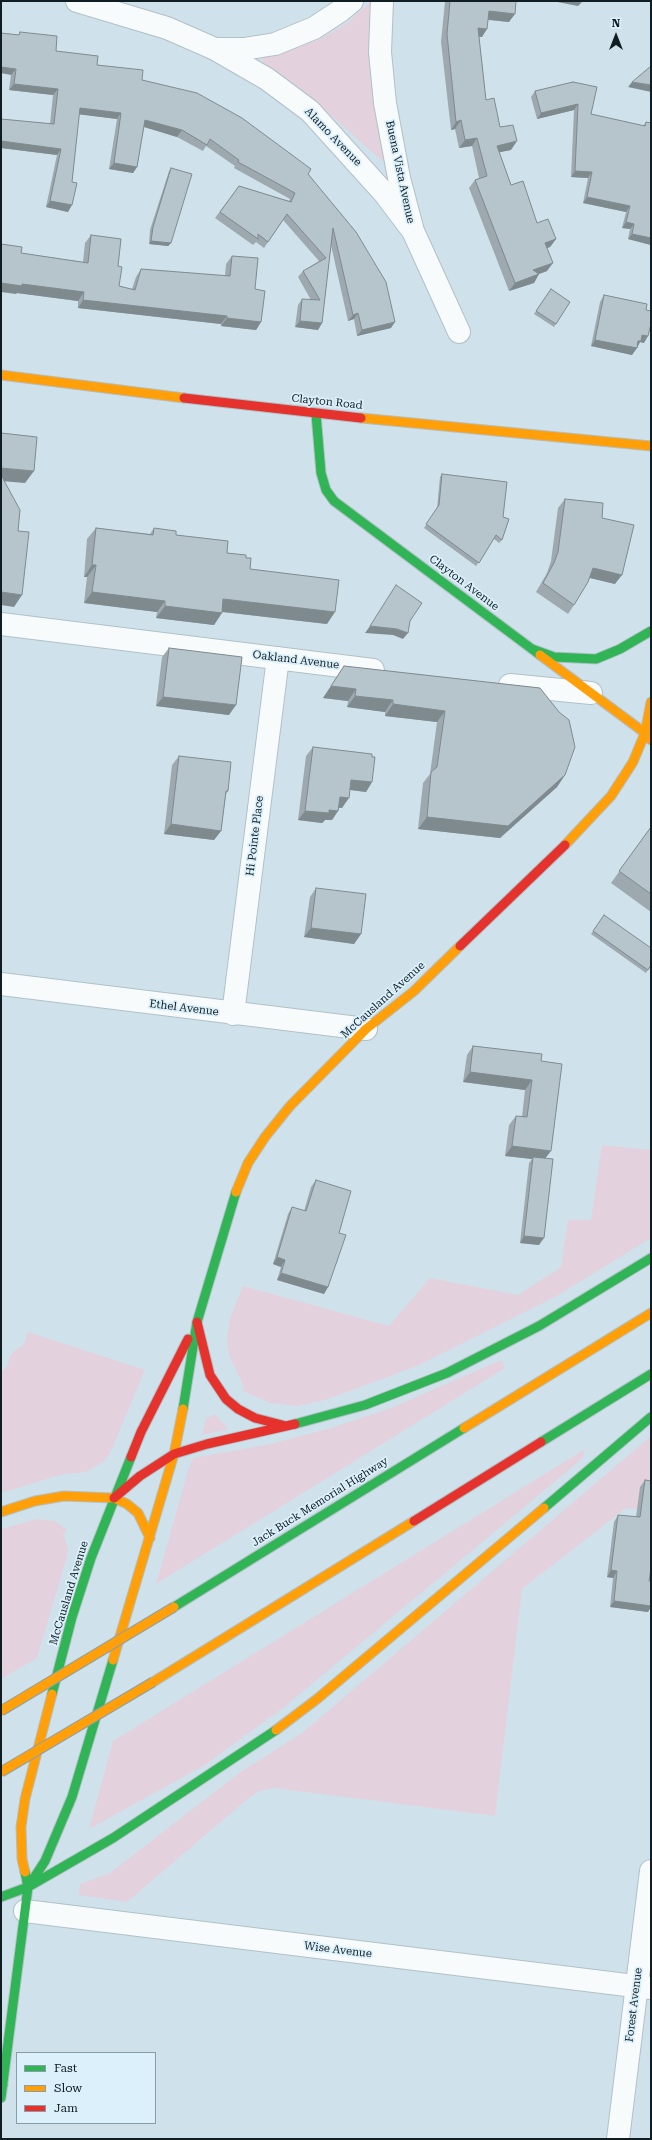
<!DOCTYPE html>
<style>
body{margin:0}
#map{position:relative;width:652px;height:2140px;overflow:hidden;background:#cfe2eb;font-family:"Roboto Serif",serif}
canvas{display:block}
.frame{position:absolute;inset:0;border:2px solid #101d23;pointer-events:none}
.legend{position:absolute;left:16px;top:2052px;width:140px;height:72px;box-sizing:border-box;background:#dbf0fb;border:1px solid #8a9ca5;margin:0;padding:5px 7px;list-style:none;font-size:12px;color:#101d23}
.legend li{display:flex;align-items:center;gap:8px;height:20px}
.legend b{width:20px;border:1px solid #8a9ca5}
.north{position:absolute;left:596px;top:16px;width:40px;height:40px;-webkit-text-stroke:3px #dbf0fb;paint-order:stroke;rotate:0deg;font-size:11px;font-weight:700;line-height:16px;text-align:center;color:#101d23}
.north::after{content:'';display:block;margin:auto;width:14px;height:18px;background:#101d23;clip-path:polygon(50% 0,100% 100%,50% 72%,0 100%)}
</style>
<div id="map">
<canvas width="652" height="2140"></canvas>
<div class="frame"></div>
<ul class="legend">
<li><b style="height:5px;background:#30b455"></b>Fast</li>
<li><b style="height:5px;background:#ff9f0a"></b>Slow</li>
<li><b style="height:5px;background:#e5322d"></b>Jam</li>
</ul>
<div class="north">N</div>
</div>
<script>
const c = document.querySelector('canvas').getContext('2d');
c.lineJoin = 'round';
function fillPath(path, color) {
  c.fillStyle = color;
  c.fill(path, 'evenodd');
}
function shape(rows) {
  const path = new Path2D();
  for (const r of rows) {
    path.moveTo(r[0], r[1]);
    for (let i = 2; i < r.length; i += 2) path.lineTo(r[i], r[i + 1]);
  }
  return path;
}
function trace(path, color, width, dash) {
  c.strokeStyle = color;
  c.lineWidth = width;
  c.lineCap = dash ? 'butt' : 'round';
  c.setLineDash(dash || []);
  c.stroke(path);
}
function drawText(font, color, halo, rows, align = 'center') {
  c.font = font + ' "Roboto Serif",serif';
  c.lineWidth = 3.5;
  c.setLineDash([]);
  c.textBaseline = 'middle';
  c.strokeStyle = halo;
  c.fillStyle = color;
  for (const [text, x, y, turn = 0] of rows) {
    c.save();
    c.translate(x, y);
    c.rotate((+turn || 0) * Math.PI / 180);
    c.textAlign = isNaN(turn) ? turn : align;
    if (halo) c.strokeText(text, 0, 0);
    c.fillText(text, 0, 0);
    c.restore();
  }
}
fillPath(shape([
 [370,2,374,3,385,159,382,161,324,109,264,65,262,60,263,56,294,49,322,38,347,23],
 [602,1145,651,1150,651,1238,557,1296,417,1366,325,1400,297,1406,270,1403,243,1391,243,1385,229,1355,227,1336,231,1315,243,1286,389,1326,430,1278,518,1295,561,1267,568,1220,591,1220],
 [28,1332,145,1370,111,1451,105,1461,86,1472,60,1475,1,1493,1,1373,8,1365,9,1358,14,1351,24,1344],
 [501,1360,505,1368,156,1584,189,1467,194,1458,270,1444,331,1428,391,1408],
 [214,1414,229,1429,202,1435,206,1419],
 [651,1436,651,1511,626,1508,522,1589,495,1816,274,1788,259,1791,244,1802,127,1902,79,1895,80,1884,110,1873,239,1773,302,1733],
 [585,1449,582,1459,283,1708,205,1765,89,1829,113,1741],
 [37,1519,55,1521,67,1530,63,1534,68,1549,66,1560,37,1658,1,1679,1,1529]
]), '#e3d1dd');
const street = shape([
 [77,1,167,28,215,49,267,79,310,111,385,194,413,231],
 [382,1,380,52,385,103,399,178,413,231,459,332],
 [215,49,244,49,275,44,314,28,340,11,352,1],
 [1,624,373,670],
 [510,685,591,693],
 [1,984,366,1029],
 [233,1014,278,658],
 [25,1911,651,1988],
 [618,2139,651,1871]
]);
const fast = shape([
 [316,414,321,473,326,490,334,501,540,655],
 [532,649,554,657,596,659,620,649,651,631],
 [183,1409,197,1322,236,1192],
 [295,1424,365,1405,447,1373,539,1326,651,1258],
 [541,1442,651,1374],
 [544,1508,651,1417],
 [174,1607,464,1428],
 [52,1694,72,1617,91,1558,131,1457],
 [28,1887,45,1861,72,1797,113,1660],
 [1,1897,28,1887,113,1838,276,1730],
 [1,2081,3,2085],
 [1,2098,28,1887,25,1872]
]);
const slow = shape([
 [1,375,184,398],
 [361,418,651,446],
 [540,655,645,733,651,740],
 [565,845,611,796,633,762,645,733,651,702],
 [236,1192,248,1163,265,1137,290,1106,366,1029,414,991,460,946],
 [464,1428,651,1313],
 [1,1512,35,1501,64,1496,114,1498,127,1504,138,1513,150,1538],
 [113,1660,174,1454,183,1409],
 [153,1682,414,1521],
 [276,1730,317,1699,544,1508],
 [25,1872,22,1859,21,1827,25,1799,52,1694]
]);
const jam = shape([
 [184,398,361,418],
 [460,946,565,845],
 [197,1322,210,1375,226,1399,238,1409,255,1418,286,1426],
 [131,1457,141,1432,188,1339],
 [114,1498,140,1476,174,1454,207,1444,295,1424],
 [414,1521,541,1442]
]);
trace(street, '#b1c0c7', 24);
trace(fast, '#b1c0c7', 11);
trace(slow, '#b1c0c7', 11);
trace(jam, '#b1c0c7', 11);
trace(street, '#f8fbfc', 22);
trace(fast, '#30b455', 9);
trace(slow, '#ff9f0a', 9);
trace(jam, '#e5322d', 9);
const slowBridge = shape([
 [1,1711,174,1607],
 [1,1772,153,1682]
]);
trace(slowBridge, '#89a1ab', 11, []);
trace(slowBridge, '#ff9f0a', 9);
fillPath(shape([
 [445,1,516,1,509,22,488,20,482,37,479,37,486,100,511,150,499,152,511,185,537,223,556,239,550,247,547,248,547,271,539,274,534,283,509,291,469,188,475,180,479,178,472,146,459,148,455,129,451,130,441,42],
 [20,32,56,51,142,80,311,169,308,174,391,328,357,336,354,319,348,321,331,245,322,323,318,330,295,327,298,305,302,299,311,300,298,277,303,271,319,261,283,220,264,248,256,242,253,245,215,218,239,186,289,201,290,199,234,168,235,166,206,146,203,151,177,137,144,127,137,167,133,173,109,169,117,119,79,114,68,212,46,207,57,155,1,148,1,119,50,124,53,95,9,90,11,75,18,35],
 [573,82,591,114,643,126,646,122,651,123,651,122,651,245,628,239,630,229,622,228,626,212,583,203,588,178,571,177,574,110,537,119,531,97,535,91],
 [171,168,171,243,168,246,149,244,150,230,169,171],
 [91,235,118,266,119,286,132,289,136,277,141,269,225,276,226,264,232,256,255,289,261,322,256,330,221,326,221,324,78,308,78,301,17,293,16,294,21,253,83,262,85,243],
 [551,289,570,302,554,327,534,314],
 [604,295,646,310,644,343,640,342,632,355,591,346,600,302],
 [442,474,503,517,502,540,499,543,494,539,476,566,424,528,437,509,440,477],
 [565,499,602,518,615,584,590,578,574,605,568,614,536,592,547,573,551,561,558,508],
 [96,528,150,534,154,528,176,535,227,553,246,558,250,569,327,624,222,612,214,625,156,618,157,612,84,603,87,577,84,577,87,539],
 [169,648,229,715,156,706,162,657],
 [344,666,540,688,565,775,557,787,500,838,418,829,423,783,430,774,437,722,385,716,385,712,347,707,348,701,323,698],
 [313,747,372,782,366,792,350,790,342,808,339,808,338,811,332,820,325,820,322,823,298,820,306,756],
 [179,756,228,791,226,794,221,831,214,840,164,834,172,765],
 [651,827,651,912,611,883],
 [316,888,361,934,354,944,304,937,310,897],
 [604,915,651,965,646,973,591,934],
 [473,1046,541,1061,546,1158,539,1245,520,1243,529,1163,532,1159,505,1156,509,1125,516,1116,522,1117,525,1090,463,1082,467,1055],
 [316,1180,339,1233,328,1287,324,1294,277,1280,281,1267,273,1264,288,1214,292,1207,304,1211,311,1187],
 [645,1480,649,1581,648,1612,610,1607,613,1578,607,1577,614,1522,618,1515,636,1517,640,1487]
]), '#9da9af');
fillPath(shape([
 [552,1,571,1,581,3,578,6],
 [489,11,515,14,509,22,483,19],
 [478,28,487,29,482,37,472,36],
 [1,67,16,69,11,75,1,73],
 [632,82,651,85,651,92,628,87],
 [14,84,58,89,53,95,9,90],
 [578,104,574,110,537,119,541,113],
 [80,108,121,113,117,119,76,114],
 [145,120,182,130,177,137,141,126],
 [461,120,455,129,451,130,456,122],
 [477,138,472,146,459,148,465,140],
 [1,141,61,149,57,155,1,148],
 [517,141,511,150,491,154,497,146],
 [114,163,137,167,133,173,109,169],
 [575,171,592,172,588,178,571,177],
 [587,197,630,206,626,212,583,203],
 [50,201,72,205,68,212,46,207],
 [626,222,634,224,630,229,622,228],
 [632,234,651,238,651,245,628,239],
 [556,239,550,247,539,251,545,243],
 [151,241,171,243,168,246,149,244],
 [553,263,547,271,528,278,533,270],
 [539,274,534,283,509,291,515,283],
 [1,283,22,284,84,292,78,301,17,293,16,294,1,292],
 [83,300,227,316,221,324,78,308],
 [358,313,354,319,348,321,353,315],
 [227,318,261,322,256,330,221,326],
 [300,321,322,323,318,330,295,327],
 [395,322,391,328,357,336,362,330],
 [642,335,648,336,644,343,640,342,637,348,633,347],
 [595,340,637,348,632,355,591,346],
 [1,468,34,471,25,483,1,481],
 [92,565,96,565,87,577,84,577],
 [593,568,622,575,615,584,586,577],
 [1,592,22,595,14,607,1,605],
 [92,592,165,601,157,612,84,603],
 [223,599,335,612,327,624,215,611],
 [165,606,222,613,214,625,156,618],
 [370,626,397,629,408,633,403,639,393,635,365,633],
 [331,686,356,689,348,701,323,698],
 [355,696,393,700,385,712,347,707],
 [163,697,236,705,229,715,156,706],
 [393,704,445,711,437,722,385,716],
 [565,775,557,787,500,838,418,829,427,817],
 [351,780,372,782,366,792,344,789],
 [340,797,349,798,342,808,333,807],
 [329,810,338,811,332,820,325,820,322,823,298,820,305,811],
 [171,824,221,831,214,840,164,834],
 [311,928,361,934,354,944,304,937],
 [470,1072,532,1080,525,1090,463,1082],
 [512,1146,551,1151,544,1160,533,1157,532,1159,505,1156],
 [524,1236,544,1238,539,1245,520,1243],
 [277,1257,285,1260,281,1267,273,1264],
 [281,1273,328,1287,324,1294,277,1280],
 [611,1570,617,1571,613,1578,607,1577],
 [614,1601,651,1606,651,1607,648,1612,610,1607]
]), '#7f8a8f');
const building = shape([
 [450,1,516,1,515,14,489,11,487,29,478,28,486,100,494,98,500,127,513,125,517,141,497,146,511,185,523,181,537,223,548,219,556,239,545,243,553,263,533,270,539,274,515,283,475,180,487,176,477,138,465,140,461,120,456,122,447,34,450,1],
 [571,1,581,1,581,3,571,1],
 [20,32,57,36,56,51,98,56,97,65,143,70,142,80,197,93,242,118,311,169,308,174,356,232,386,282,395,322,362,330,358,313,353,315,333,228,322,323,300,321,302,299,320,300,303,271,326,258,287,214,268,242,258,234,258,239,220,212,239,186,291,202,295,193,238,162,239,160,210,139,207,145,182,130,145,120,137,167,114,163,121,113,80,108,72,182,77,183,72,205,50,201,61,149,1,141,1,119,54,124,58,89,14,84,16,69,1,67,1,33,19,35,20,32],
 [651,66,651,85,632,82,651,66],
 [573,82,597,87,591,114,645,126,646,122,651,123,651,238,632,234,634,224,626,222,630,206,587,197,592,172,575,171,578,104,541,113,535,91,573,82],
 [171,168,192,174,171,243,151,241,153,227,171,168],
 [91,235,121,239,118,266,122,267,119,286,135,290,141,269,230,276,232,256,258,258,255,289,265,291,261,322,227,318,227,316,83,300,84,292,22,284,22,286,1,283,1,244,22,247,21,253,88,263,91,235],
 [551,289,570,302,556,324,536,311,551,289],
 [604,295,647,304,646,310,651,311,651,324,648,336,642,335,641,341,638,341,637,348,595,340,604,295],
 [1,433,37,437,34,471,1,468,1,433],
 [442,474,507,482,503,517,509,519,502,540,496,535,479,563,426,524,439,505,442,474],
 [1,475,20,510,18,531,29,532,22,595,1,592,1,475],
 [565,499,603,503,602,518,634,525,622,575,593,568,588,582,574,605,543,583,554,563,558,552,565,499],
 [96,528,153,535,154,528,176,531,176,535,228,541,227,553,246,555,246,558,251,558,250,569,339,580,335,612,223,599,222,613,165,606,165,601,92,592,96,565,92,565,96,528],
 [396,585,422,603,410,621,408,633,397,629,370,626,396,585],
 [169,648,242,657,236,705,163,697,169,648],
 [344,666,540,688,559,712,569,720,575,747,565,775,508,826,427,817,431,772,437,767,445,711,393,704,393,700,355,696,356,689,331,686,344,666],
 [313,747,372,754,372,757,375,757,372,782,351,780,349,798,340,797,338,811,329,810,329,813,305,811,313,747],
 [179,756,231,762,228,791,226,791,221,831,171,824,179,756],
 [651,827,651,894,619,871,651,827],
 [316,888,366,894,361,934,311,928,316,888],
 [604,915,651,948,651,965,648,970,593,931,604,915],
 [473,1046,542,1054,541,1061,562,1064,551,1151,512,1146,516,1116,527,1117,532,1080,470,1072,473,1046],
 [533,1157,553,1159,544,1238,524,1236,533,1157],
 [316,1180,351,1191,339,1233,346,1235,328,1287,281,1273,285,1260,277,1257,292,1207,306,1211,316,1180],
 [645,1480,651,1481,651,1569,649,1581,651,1581,651,1606,614,1601,617,1571,611,1570,618,1515,640,1517,645,1480]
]);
fillPath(building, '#b6c5cc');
trace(building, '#7f8a8f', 1);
drawText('11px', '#101d23', '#dbf0fb', [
 ["Alamo Avenue",333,137,46],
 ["Buena Vista Avenue",400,172,78],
 ["Clayton Road",327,402,6],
 ["Clayton Avenue",464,583,37],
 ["Oakland Avenue",296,660,7],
 ["Hi Pointe Place",255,836,-83],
 ["McCausland Avenue",383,1000,-42],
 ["Ethel Avenue",184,1008,7],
 ["Jack Buck Memorial Highway",320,1502,-32],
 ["McCausland Avenue",69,1593,-73],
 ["Wise Avenue",338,1950,7],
 ["Forest Avenue",634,2005,-83]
]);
</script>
